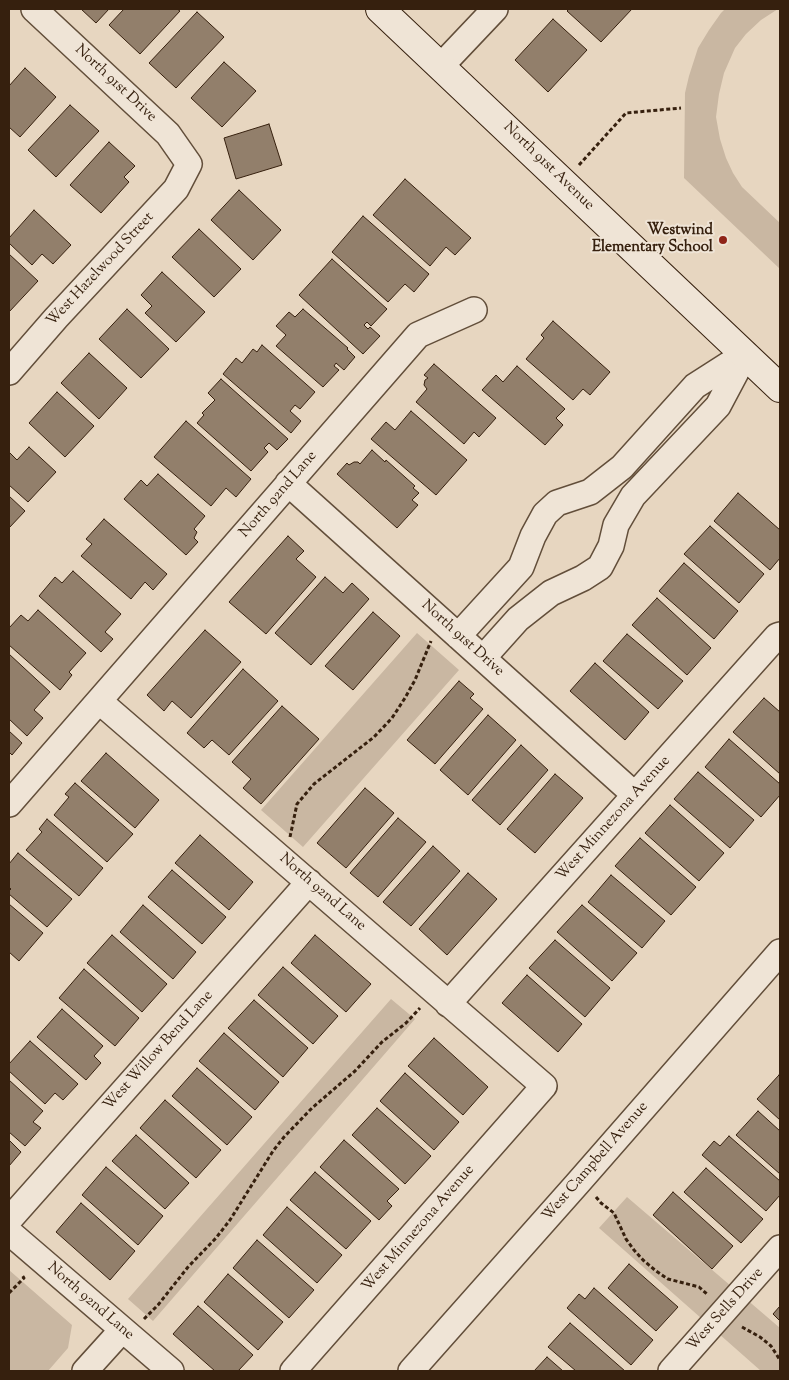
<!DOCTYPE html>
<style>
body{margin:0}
#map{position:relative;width:789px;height:1380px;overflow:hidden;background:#e7d6c0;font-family:"Sorts Mill Goudy",serif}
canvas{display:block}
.frame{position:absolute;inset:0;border:10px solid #36200e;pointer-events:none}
</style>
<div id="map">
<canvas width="789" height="1380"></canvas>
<div class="frame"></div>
</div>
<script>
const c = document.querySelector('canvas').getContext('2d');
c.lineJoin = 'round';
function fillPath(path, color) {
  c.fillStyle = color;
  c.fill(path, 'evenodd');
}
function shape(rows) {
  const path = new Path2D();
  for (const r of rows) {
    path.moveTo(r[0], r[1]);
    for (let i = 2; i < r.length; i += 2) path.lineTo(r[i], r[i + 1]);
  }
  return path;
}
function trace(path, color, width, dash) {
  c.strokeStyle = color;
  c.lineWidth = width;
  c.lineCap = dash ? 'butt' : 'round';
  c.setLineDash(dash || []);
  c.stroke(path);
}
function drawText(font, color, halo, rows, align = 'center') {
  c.font = font + ' "Sorts Mill Goudy",serif';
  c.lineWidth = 4;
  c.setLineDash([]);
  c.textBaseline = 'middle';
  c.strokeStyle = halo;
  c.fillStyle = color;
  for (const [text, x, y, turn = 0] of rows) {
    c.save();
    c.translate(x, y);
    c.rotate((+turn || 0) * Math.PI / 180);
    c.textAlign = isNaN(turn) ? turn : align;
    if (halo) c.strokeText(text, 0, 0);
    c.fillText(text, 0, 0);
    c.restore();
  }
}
fillPath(shape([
 [725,9,778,9,761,20,746,34,735,48,724,73,719,94,716,117,720,139,726,158,733,173,742,187,780,223,780,269,684,178,685,93,689,76,698,48,709,30,721,13],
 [417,633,459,670,303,847,261,810],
 [391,999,415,1019,153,1321,128,1299],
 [627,1197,780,1328,780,1371,761,1371,599,1228],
 [9,1270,72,1325,68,1348,48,1371,9,1371]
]), '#c9b7a2');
const building = shape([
 [81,9,109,9,96,23,81,9],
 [124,9,177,9,180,11,140,54,109,25,124,9],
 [569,9,632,9,601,42,567,11,569,9],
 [197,12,224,37,176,88,149,63,197,12],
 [553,19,587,50,548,92,515,60,553,19],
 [224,62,256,91,222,127,191,98,224,62],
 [25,68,56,97,20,137,9,127,9,86,25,68],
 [70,105,99,131,56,177,28,150,70,105],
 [269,124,282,165,236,179,224,138,269,124],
 [109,142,135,166,124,177,129,182,101,213,70,185,109,142],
 [405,179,471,238,455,255,446,247,430,266,373,215,405,179],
 [239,190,281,230,253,260,211,220,239,190],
 [34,210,71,245,53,264,42,254,32,265,9,243,9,238,34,210],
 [363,216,429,274,414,292,405,284,388,302,332,252,363,216],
 [199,229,241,269,214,297,172,257,199,229],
 [9,254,38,281,9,312,9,254],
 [332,259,387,309,371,326,367,322,364,325,368,329,370,327,380,336,363,354,299,295,332,259],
 [162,272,205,312,176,342,145,313,152,306,141,295,162,272],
 [127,309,169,349,141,378,99,339,127,309],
 [303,309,348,348,347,349,355,357,344,370,336,363,334,366,339,370,323,387,276,346,286,335,276,326,289,312,295,317,303,309],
 [553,321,610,372,590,395,583,389,573,400,526,359,544,338,541,335,553,321],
 [262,345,315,392,300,409,295,405,290,411,301,421,291,433,223,374,236,358,242,363,253,349,257,352,262,345],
 [89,353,127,388,99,419,61,383,89,353],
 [434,364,496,418,479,437,474,432,464,444,416,402,427,389,424,385,425,380,428,378,424,375,434,364],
 [517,366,565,409,556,418,563,425,545,445,482,390,496,375,503,382,517,366],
 [221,379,288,439,277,450,269,443,264,448,268,452,251,471,197,423,204,415,202,413,215,400,208,393,221,379],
 [57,392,94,426,65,457,29,423,57,392],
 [411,411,467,460,436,495,371,439,386,422,395,430,411,411],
 [186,421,251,479,236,497,226,488,211,506,154,457,186,421],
 [29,447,56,472,28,502,9,485,9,452,17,460,29,447],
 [372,450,385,462,386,460,415,486,413,488,419,493,412,500,418,505,397,528,337,474,347,463,349,465,354,462,358,462,360,464,372,450],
 [158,474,205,516,194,529,197,532,194,538,198,542,186,555,124,499,141,480,147,486,158,474],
 [738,493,780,530,780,558,770,570,714,521,738,493],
 [9,496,25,511,9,528,9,496],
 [104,519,167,574,153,590,145,582,131,599,81,556,92,544,86,539,104,519],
 [710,526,764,574,739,603,684,554,710,526],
 [288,536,304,551,296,559,316,577,266,634,229,602,288,536],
 [684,563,738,611,714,639,659,591,684,563],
 [73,571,121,614,105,632,113,639,101,652,39,596,55,577,62,583,73,571],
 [325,577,343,593,352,583,369,599,311,665,275,633,325,577],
 [657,598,711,648,687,675,632,625,657,598],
 [38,610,86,653,69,672,72,675,60,690,9,645,9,628,21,615,28,621,38,610],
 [373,612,400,636,353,690,325,666,373,612],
 [205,630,241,662,191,718,172,701,164,711,147,695,205,630],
 [627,634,683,681,658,709,603,661,627,634],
 [9,654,50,692,34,710,43,718,27,736,9,719,9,654],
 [595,663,649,712,625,740,570,691,595,663],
 [243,669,278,701,229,755,212,740,204,748,187,733,243,669],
 [459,681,474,694,470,698,483,709,435,764,407,740,459,681],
 [764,698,780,712,780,774,733,732,764,698],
 [282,706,319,739,261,804,243,788,251,779,232,762,282,706],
 [488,715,516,740,468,795,440,770,488,715],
 [9,731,22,743,12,755,9,752,9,731],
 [729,739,780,784,780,795,761,817,705,767,729,739],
 [521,745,548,770,500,825,472,800,521,745],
 [106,753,159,800,135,828,81,781,106,753],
 [698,772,754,820,730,848,674,799,698,772],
 [555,774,583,798,535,853,507,829,555,774],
 [75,783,133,834,107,862,54,815,69,797,65,794,75,783],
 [365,788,394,813,346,868,317,843,365,788],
 [670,805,724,853,699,881,645,833,670,805],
 [398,818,426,842,378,897,350,873,398,818],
 [47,819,103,868,79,896,26,850,42,832,39,829,47,819],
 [200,835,253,882,229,910,175,863,200,835],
 [640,838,696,887,671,915,615,866,640,838],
 [433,846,460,871,411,926,383,902,433,846],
 [18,853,72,899,47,927,9,894,9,891,11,889,9,887,9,864,18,853],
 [172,870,226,917,202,944,148,897,172,870],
 [468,873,497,899,447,955,419,929,468,873],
 [611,875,665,921,642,948,588,902,611,875],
 [9,904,43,933,19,961,9,952,9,904],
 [143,905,196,952,173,979,120,932,143,905],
 [582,905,637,953,612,981,557,932,582,905],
 [112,935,167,984,142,1012,87,963,112,935],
 [315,935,371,984,346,1012,291,963,315,935],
 [555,940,610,988,585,1017,529,968,555,940],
 [283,967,338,1016,313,1044,258,995,283,967],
 [84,969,139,1018,115,1046,59,998,84,969],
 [527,975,582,1024,558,1052,502,1003,527,975],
 [254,1000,308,1048,283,1077,228,1028,254,1000],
 [62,1009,103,1046,94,1056,101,1063,86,1080,37,1037,62,1009],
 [224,1033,279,1082,255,1110,199,1061,224,1033],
 [434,1038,488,1087,463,1115,408,1066,434,1038],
 [30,1041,78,1084,63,1100,55,1093,45,1104,9,1071,9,1064,30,1041],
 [197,1068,252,1117,227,1145,172,1096,197,1068],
 [405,1073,459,1122,434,1150,380,1101,405,1073],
 [779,1075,780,1076,780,1120,757,1099,779,1075],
 [9,1080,43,1111,33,1122,41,1128,25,1146,9,1132,9,1080],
 [165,1100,221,1150,196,1178,140,1128,165,1100],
 [377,1108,431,1156,405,1184,352,1135,377,1108],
 [758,1111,780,1131,780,1174,736,1135,758,1111],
 [136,1135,189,1183,165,1209,112,1161,136,1135],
 [729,1136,780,1181,780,1195,766,1211,702,1155,714,1141,720,1146,729,1136],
 [9,1140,21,1152,9,1166,9,1140],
 [344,1140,399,1189,387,1201,392,1206,379,1220,320,1167,344,1140],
 [106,1167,163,1216,138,1245,82,1195,106,1167],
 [706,1168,763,1219,741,1243,684,1192,706,1168],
 [315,1172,371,1221,346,1249,290,1200,315,1172],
 [673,1192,733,1246,712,1269,653,1215,673,1192],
 [81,1203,135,1251,110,1280,56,1232,81,1203],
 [287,1207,342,1255,317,1283,263,1235,287,1207],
 [257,1240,314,1290,289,1318,233,1268,257,1240],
 [629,1264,678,1307,656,1331,608,1288,629,1264],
 [228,1274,283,1322,258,1350,204,1302,228,1274],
 [594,1288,653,1340,631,1365,567,1308,579,1294,585,1299,594,1288],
 [198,1306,253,1355,238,1371,215,1371,173,1334,198,1306],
 [780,1306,780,1321,773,1314,780,1306],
 [570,1323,625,1371,576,1371,548,1347,570,1323],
 [547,1357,563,1371,534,1371,547,1357]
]);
fillPath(building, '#927f6b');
trace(building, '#36200e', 1);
const minor = shape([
 [441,66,495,9],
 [9,372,56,318,176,189,189,164,168,134,34,9],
 [288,483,635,795],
 [458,636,521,567,533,536,545,514,557,503,590,492,622,467,695,386,745,354],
 [483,658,518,619,551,593,583,578,600,567,611,546,616,525,633,496,718,406,744,357],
 [99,701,544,1086,293,1371],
 [9,804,418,335,474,310],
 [448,1004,777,636,780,635],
 [9,1220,309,882],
 [9,1232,171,1371],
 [85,1371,122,1330],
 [411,1371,577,1184,780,952],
 [671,1371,780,1248]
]);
const secondary = shape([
 [380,9,780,388]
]);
trace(minor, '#624e3a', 28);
trace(secondary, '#36200e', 30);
trace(shape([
 [579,165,626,113,681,108],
 [290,837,297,804,314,784,374,737,392,718,405,698,415,680,431,641],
 [596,1197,601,1203,614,1213,626,1239,634,1250,643,1260,656,1271,668,1279,699,1287,708,1295],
 [9,1293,24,1278,22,1275],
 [144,1319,158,1305,188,1267,216,1238,230,1220,273,1151,284,1137,312,1108,355,1071,382,1042,406,1023,420,1008],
 [742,1327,760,1337,771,1346,780,1360]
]), '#36200e', 3, [4, 2.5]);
trace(minor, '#efe4d6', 25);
trace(secondary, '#efe4d6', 28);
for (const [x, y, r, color] of [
 [723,240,5,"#8f2418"]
]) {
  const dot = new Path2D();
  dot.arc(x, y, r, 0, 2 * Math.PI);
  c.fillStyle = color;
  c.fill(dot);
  trace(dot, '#efe4d6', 2);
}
drawText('15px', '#36200e', '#efe4d6', [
 ["North 91st Drive",115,84,43],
 ["North 91st Avenue",548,167,44],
 ["West Hazelwood Street",101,270,-47],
 ["North 92nd Lane",279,495,-49],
 ["North 91st Drive",462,639,42],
 ["West Minnezona Avenue",614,819,-48],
 ["North 92nd Lane",322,893,41],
 ["West Willow Bend Lane",159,1051,-48],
 ["West Campbell Avenue",596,1162,-49],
 ["West Minnezona Avenue",419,1229,-49],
 ["North 92nd Lane",90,1302,41],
 ["West Sells Drive",726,1310,-48]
]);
drawText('bold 15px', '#36200e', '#efe4d6', [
 ["Westwind",713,231],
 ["Elementary School",713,248]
], 'right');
</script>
